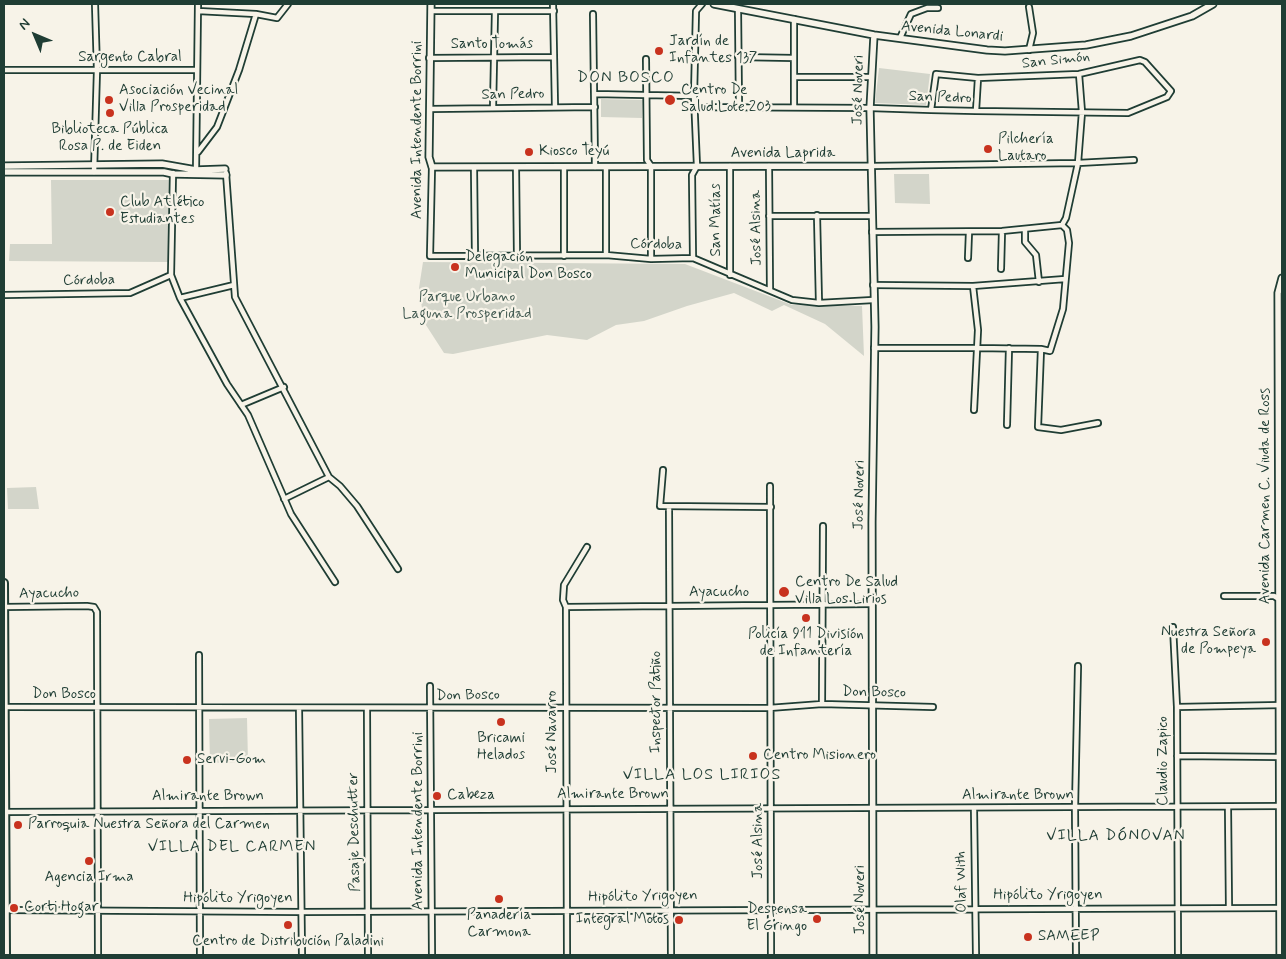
<!DOCTYPE html>
<meta charset="utf-8">
<style>
body{margin:0}
#map{position:relative;width:1286px;height:959px;overflow:hidden;background:#f7f3e8;font-family:Mynerve,sans-serif}
canvas{display:block}
.frame{position:absolute;inset:0;border:5px solid #1f3d34;pointer-events:none}
.north{position:absolute;left:10px;top:10px;width:50px;height:50px;-webkit-text-stroke:4px #f7f3e8;paint-order:stroke;rotate:315deg;font-size:14px;font-weight:700;line-height:20px;text-align:center;color:#1f3d34}
.north::after{content:'';display:block;margin:auto;width:18px;height:22px;background:#1f3d34;clip-path:polygon(50% 0,100% 100%,50% 72%,0 100%)}
</style>
<div id="map">
<canvas width="1286" height="959"></canvas>
<div class="frame"></div>
<div class="north">N</div>
</div>
<script>
const c = document.querySelector('canvas').getContext('2d');
c.lineJoin = 'round';
function fillPath(path, color) {
  c.fillStyle = color;
  c.fill(path, 'evenodd');
}
function shape(rows) {
  const path = new Path2D();
  for (const r of rows) {
    path.moveTo(r[0], r[1]);
    for (let i = 2; i < r.length; i += 2) path.lineTo(r[i], r[i + 1]);
  }
  return path;
}
function trace(path, color, width, dash) {
  c.strokeStyle = color;
  c.lineWidth = width;
  c.lineCap = dash ? 'butt' : 'round';
  c.setLineDash(dash || []);
  c.stroke(path);
}
function drawText(font, color, halo, rows, align = 'center') {
  c.font = font + ' Mynerve,sans-serif';
  c.lineWidth = 4.5;
  c.setLineDash([]);
  c.textBaseline = 'middle';
  c.strokeStyle = halo;
  c.fillStyle = color;
  for (const [text, x, y, turn = 0] of rows) {
    c.save();
    c.translate(x, y);
    c.rotate((+turn || 0) * Math.PI / 180);
    c.textAlign = isNaN(turn) ? turn : align;
    if (halo) c.strokeText(text, 0, 0);
    c.fillText(text, 0, 0);
    c.restore();
  }
}
fillPath(shape([
 [879,68,930,74,926,105,875,103],
 [601,99,643,100,642,118,601,117],
 [894,174,929,174,930,204,895,203],
 [51,180,169,180,168,262,9,261,10,244,52,244],
 [423,262,685,264,792,305,862,306,864,356,825,324,784,305,772,311,734,293,687,306,644,321,616,325,587,340,547,335,453,354,444,353,424,322,419,288],
 [36,487,39,509,8,509,7,488],
 [247,718,248,762,210,763,209,719]
]), '#d3d5ca');
const minor = shape([
 [553,4,555,107],
 [1029,7,1033,33,1029,50],
 [738,9,739,106],
 [198,11,256,14,277,18,288,4],
 [431,11,554,11],
 [593,14,595,167],
 [900,38,911,14,927,8,938,8],
 [738,57,794,58],
 [429,58,554,57],
 [646,59,647,160,651,166,651,259],
 [4,70,197,70],
 [794,77,871,77],
 [595,94,694,96],
 [696,107,870,108,931,110,976,111,1128,113,1167,97,1171,91,1145,62,1140,60,1079,74,978,78,936,74,931,110],
 [794,107,794,19],
 [493,108,495,11],
 [430,109,595,107],
 [976,111,978,78],
 [198,152,217,127,239,70,256,14],
 [730,166,730,275],
 [769,166,770,290],
 [871,166,1078,163,1134,160],
 [432,167,430,256,606,255,651,259,693,258,792,300,819,303,873,300],
 [516,167,517,256],
 [564,167,564,256],
 [606,167,606,255],
 [474,168,475,256],
 [196,171,198,4],
 [94,172,97,70,95,4],
 [173,173,171,275,180,298,227,384,248,415,291,514,335,582],
 [226,173,235,297,329,477,340,486,357,506,398,569],
 [817,215,819,303],
 [769,216,872,216],
 [1025,229,1025,242,1036,255,1039,282],
 [872,232,1002,231,1062,225],
 [693,258,692,175,697,166,694,96,696,11,702,4],
 [968,258,969,232],
 [1001,269,1002,231],
 [873,285,973,286,1065,279],
 [973,286,978,330,974,410],
 [4,295,130,293,171,275],
 [180,298,234,285],
 [874,348,977,348,1041,349,1050,351,1063,309,1069,243,1067,230,1062,225,1066,218,1078,163,1082,112,1079,74],
 [1041,349,1038,427,1061,430,1098,423],
 [241,405,284,387],
 [1007,425,1009,348],
 [663,470,660,506,771,507],
 [770,486,771,955],
 [284,499,329,477],
 [669,508,671,955],
 [1224,596,1274,596,1282,601],
 [4,607,87,606,94,607,97,612,98,955],
 [566,607,872,604],
 [1173,627,1177,707,1178,955],
 [199,655,200,955],
 [430,686,432,955],
 [822,704,823,526],
 [4,707,769,708,822,704,933,707],
 [1177,707,1282,705],
 [299,708,302,955],
 [367,709,368,955],
 [1177,756,1280,757],
 [1228,807,1229,908],
 [974,809,976,955],
 [4,812,1282,806],
 [4,910,301,912,1281,908],
 [567,955,566,607,563,600,564,585,587,547],
 [1076,955,1075,808,1078,666]
]);
const tertiary = shape([
 [431,4,429,157,432,167,871,166],
 [714,4,874,35,987,50,1005,51,1086,45,1131,36,1192,16,1213,4],
 [4,166,162,164,196,170,225,169],
 [4,172,164,172,173,174,226,175],
 [873,955,872,522,875,327,870,108,874,35],
 [1280,955,1278,293,1282,278]
]);
const secondary = shape([
 [4,583,6,955]
]);
trace(minor, '#1f3d34', 8);
trace(tertiary, '#1f3d34', 9);
trace(secondary, '#1f3d34', 10);
trace(minor, '#f7f3e8', 4.5);
trace(tertiary, '#f7f3e8', 5.5);
trace(secondary, '#f7f3e8', 6);
for (const [x, y, r, color] of [
 [659,51,5,"#c8321e"],
 [109,100,5,"#c8321e"],
 [670,100,6,"#c8321e"],
 [110,113,5,"#c8321e"],
 [988,149,5,"#c8321e"],
 [529,152,5,"#c8321e"],
 [110,212,5,"#c8321e"],
 [455,267,5,"#c8321e"],
 [784,592,6,"#c8321e"],
 [806,618,5,"#c8321e"],
 [1266,642,5,"#c8321e"],
 [501,722,5,"#c8321e"],
 [753,756,5,"#c8321e"],
 [187,760,5,"#c8321e"],
 [437,796,5,"#c8321e"],
 [18,825,5,"#c8321e"],
 [89,861,5,"#c8321e"],
 [499,899,5,"#c8321e"],
 [14,908,5,"#c8321e"],
 [817,919,5,"#c8321e"],
 [679,920,5,"#c8321e"],
 [288,925,5,"#c8321e"],
 [1028,937,5,"#c8321e"]
]) {
  const dot = new Path2D();
  dot.arc(x, y, r, 0, 2 * Math.PI);
  c.fillStyle = color;
  c.fill(dot);
  trace(dot, '#f7f3e8', 2);
}
drawText('15px', '#1f3d34', '#f7f3e8', [
 ["Avenida Lonardi",952,32,6],
 ["Santo Tomás",492,45],
 ["Sargento Cabral",130,58],
 ["San Simón",1056,61,-6],
 ["José Noveri",859,90,-89],
 ["San Pedro",513,95,-1],
 ["San Pedro",940,98,2],
 ["Avenida Intendente Borrini",418,130,-90],
 ["Avenida Laprida",783,154],
 ["San Matías",717,220,-90],
 ["José Alsina",757,228,-91],
 ["Córdoba",656,245,1],
 ["Córdoba",89,281,-1],
 ["José Noveri",860,495,-89],
 ["Avenida Carmen C. Viuda de Ross",1266,496,-90],
 ["Ayacucho",719,593],
 ["Ayacucho",49,594,-1],
 ["Don Bosco",874,693,1],
 ["Don Bosco",64,695],
 ["Don Bosco",468,696,-1],
 ["Inspector Patiño",657,702,-90],
 ["José Navarro",553,732,-90],
 ["Claudio Zapico",1164,761,-90],
 ["Almirante Brown",613,795],
 ["Almirante Brown",1018,796],
 ["Almirante Brown",208,797],
 ["Avenida Intendente Borrini",419,821,-90],
 ["Pasaje Deschutter",355,832,-91],
 ["José Alsina",759,841,-90],
 ["Olaf With",962,882,-91],
 ["Hipólito Yrigoyen",1048,896],
 ["Hipólito Yrigoyen",643,897,-1],
 ["Hipólito Yrigoyen",238,899],
 ["José Noveri",861,900,-90]
]);
drawText('15px', '#1f3d34', '#f7f3e8', [
 ["Jardín de",669,42],
 ["Infantes 137",669,59],
 ["Asociación Vecinal",119,91],
 ["Villa Prosperidad",119,108],
 ["Centro De",681,91],
 ["Salud Lote 203",681,108],
 ["Biblioteca Pública",110,130,"center"],
 ["Rosa P. de Eiden",110,147,"center"],
 ["Pilchería",998,140],
 ["Lautaro",998,157],
 ["Kiosco Teyú",539,152],
 ["Club Atlético",120,203],
 ["Estudiantes",120,220],
 ["Delegación",465,258],
 ["Municipal Don Bosco",465,275],
 ["Centro De Salud",795,583],
 ["Villa Los Lirios",795,600],
 ["Nuestra Señora",1256,633,"right"],
 ["de Pompeya",1256,650,"right"],
 ["Policía 911 División",806,635,"center"],
 ["de Infantería",806,652,"center"],
 ["Bricami",501,739,"center"],
 ["Helados",501,756,"center"],
 ["Centro Misionero",763,756],
 ["Servi-Gom",197,760],
 ["Cabeza",447,796],
 ["Parroquia Nuestra Señora del Carmen",28,825],
 ["Agencia Irma",89,878,"center"],
 ["Corti Hogar",24,908],
 ["Despensa",807,910,"right"],
 ["El Gringo",807,927,"right"],
 ["Panadería",499,916,"center"],
 ["Carmona",499,933,"center"],
 ["Integral Motos",669,920,"right"],
 ["SAMEEP",1038,937],
 ["Centro de Distribución Paladini",288,942,"center"]
], 'left');
drawText('15px', '#435b52', '#f7f3e8', [
 ["Parque Urbano",467,298],
 ["Laguna Prosperidad",467,315]
]);
c.letterSpacing = '1px';
drawText('16px', '#1f3d34', '#f7f3e8', [
 ["DON BOSCO",626,79],
 ["VILLA LOS LIRIOS",702,776],
 ["VILLA DÓNOVAN",1116,837],
 ["VILLA DEL CARMEN",232,848]
]);
c.letterSpacing = '0px';
</script>
